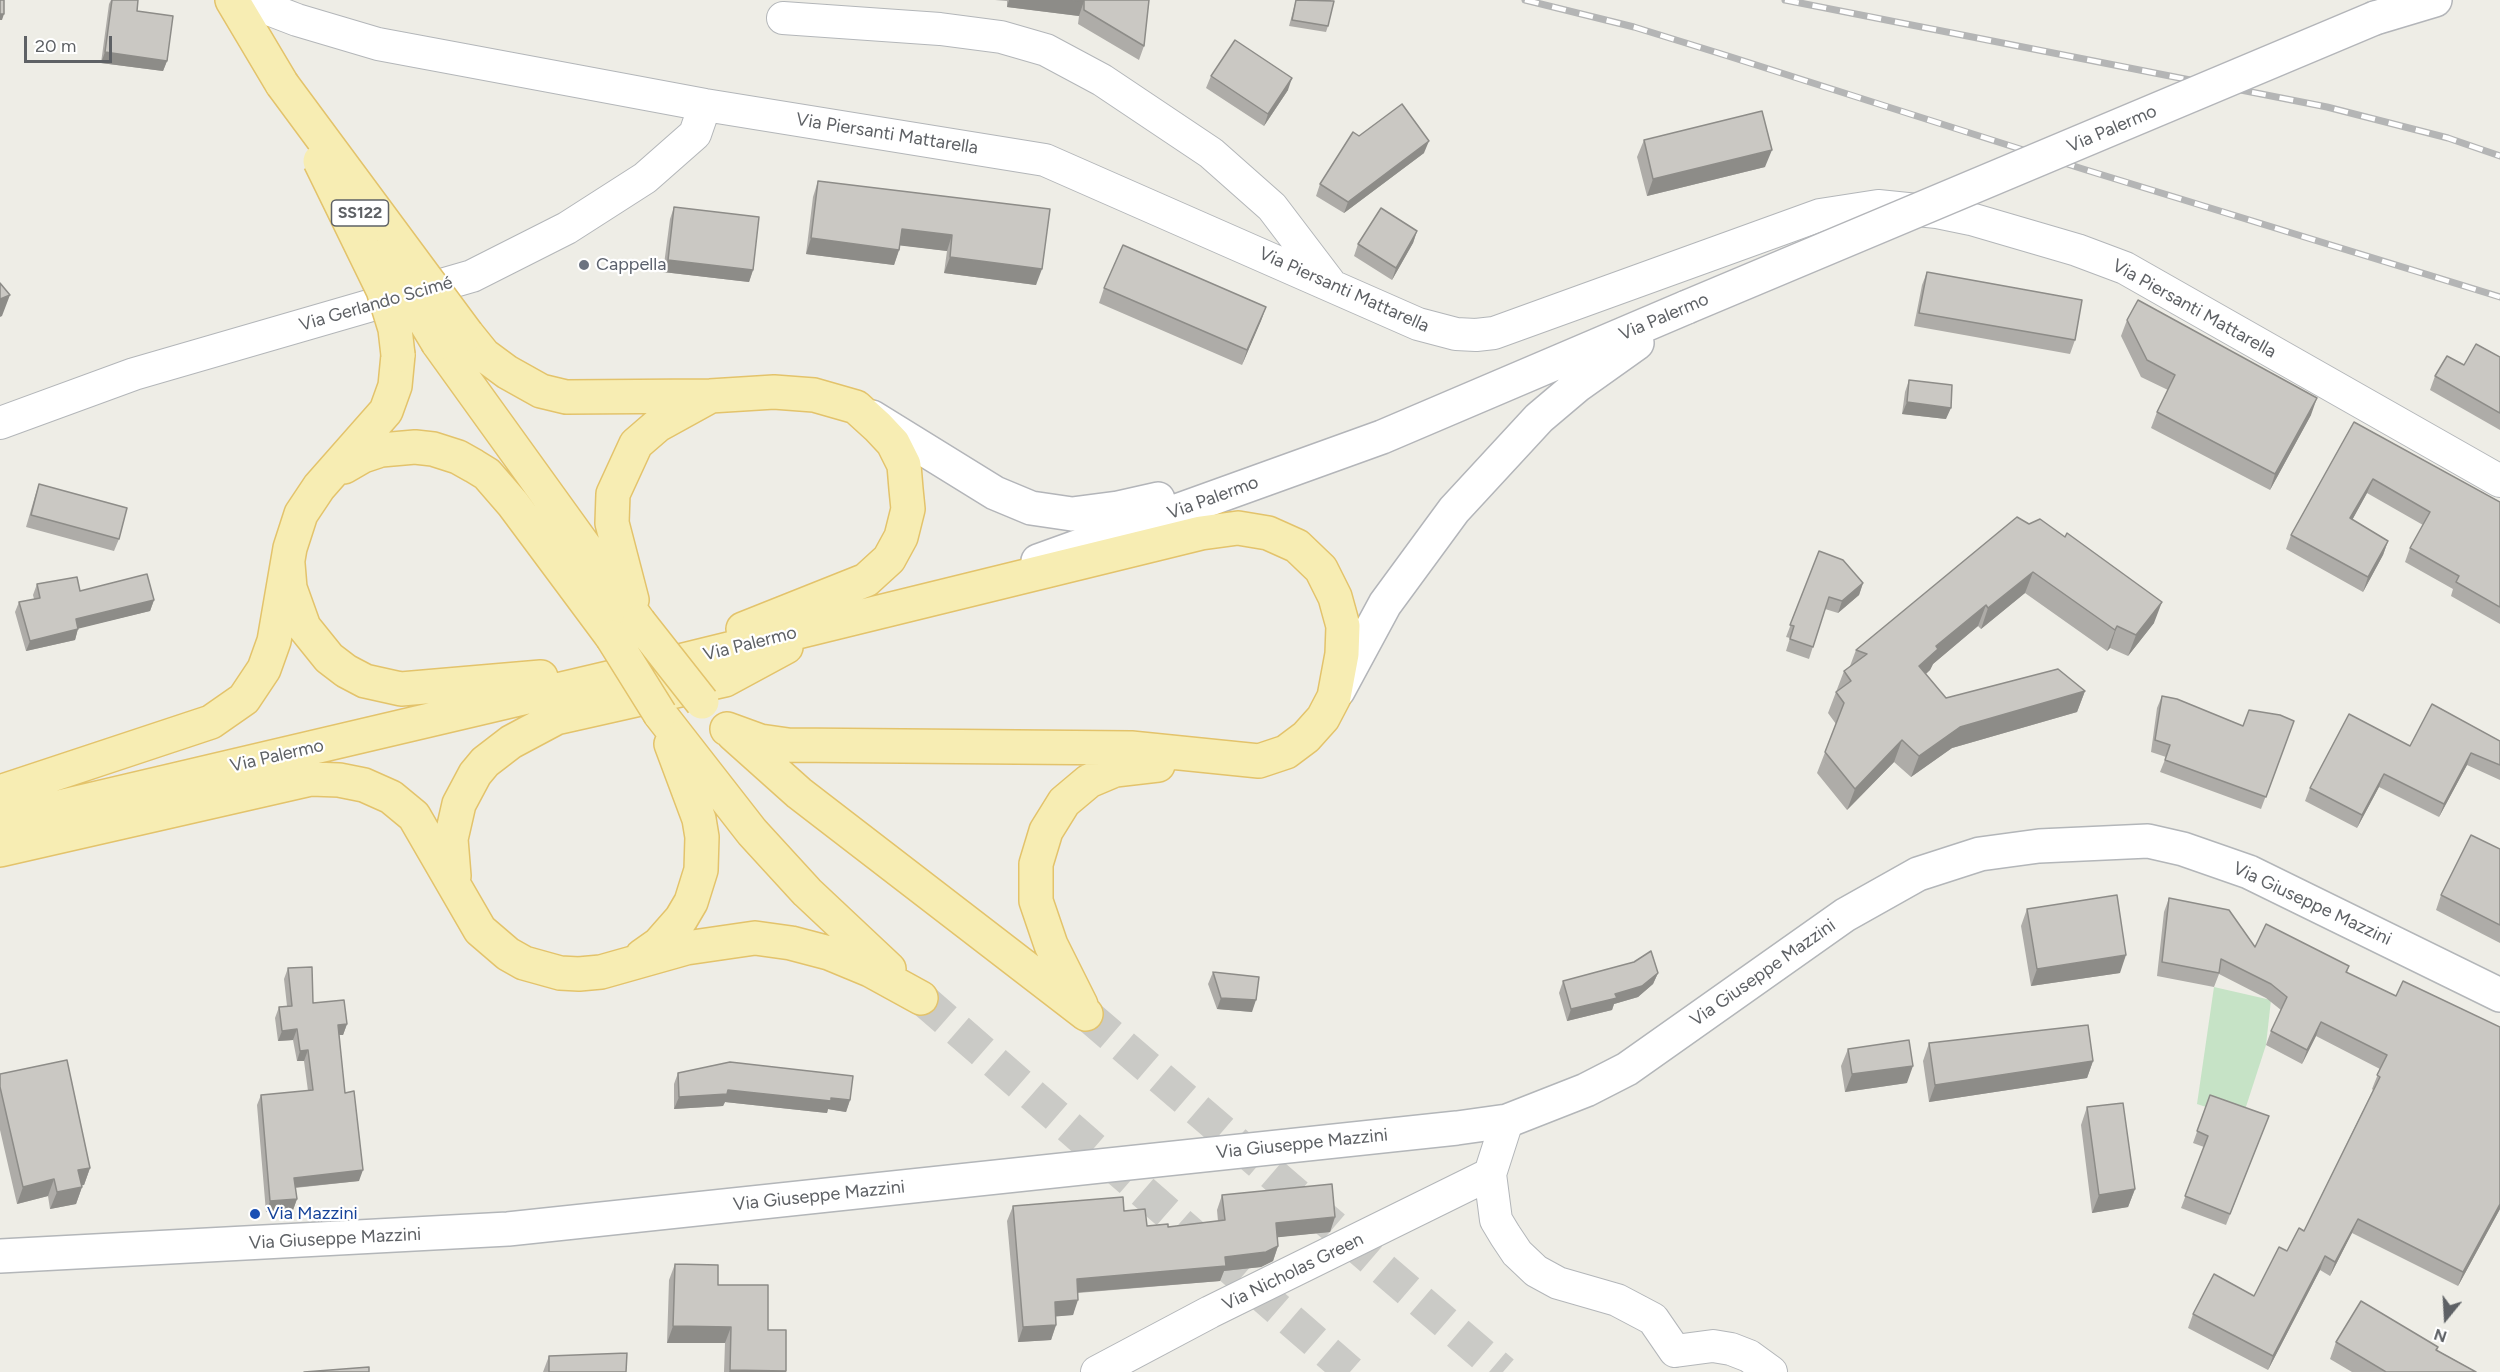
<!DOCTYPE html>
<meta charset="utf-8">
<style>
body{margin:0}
#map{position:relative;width:2500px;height:1372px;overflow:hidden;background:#eeede6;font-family:Figtree,sans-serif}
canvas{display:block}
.north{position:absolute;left:2416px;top:1288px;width:60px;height:60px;-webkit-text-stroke:4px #fff;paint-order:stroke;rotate:198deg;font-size:16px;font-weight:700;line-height:24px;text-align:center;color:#5e6165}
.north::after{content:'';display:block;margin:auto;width:21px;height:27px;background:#5e6165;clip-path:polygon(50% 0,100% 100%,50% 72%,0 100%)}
.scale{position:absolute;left:24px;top:36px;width:88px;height:27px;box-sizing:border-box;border:3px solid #5e6165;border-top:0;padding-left:8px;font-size:18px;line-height:21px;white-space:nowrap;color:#5e6165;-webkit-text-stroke:4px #fff;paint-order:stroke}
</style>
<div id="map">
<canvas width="2500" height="1372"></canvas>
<div class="north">N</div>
<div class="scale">20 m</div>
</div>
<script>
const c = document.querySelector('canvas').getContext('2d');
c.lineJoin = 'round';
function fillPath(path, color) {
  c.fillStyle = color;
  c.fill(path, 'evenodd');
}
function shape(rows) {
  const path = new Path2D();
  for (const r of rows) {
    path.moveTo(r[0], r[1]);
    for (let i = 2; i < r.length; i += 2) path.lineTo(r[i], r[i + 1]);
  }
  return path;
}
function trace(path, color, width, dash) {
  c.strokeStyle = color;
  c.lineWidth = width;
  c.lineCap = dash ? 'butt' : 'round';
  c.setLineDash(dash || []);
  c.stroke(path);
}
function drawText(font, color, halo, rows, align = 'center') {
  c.font = font + ' Figtree,sans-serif';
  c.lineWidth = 4.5;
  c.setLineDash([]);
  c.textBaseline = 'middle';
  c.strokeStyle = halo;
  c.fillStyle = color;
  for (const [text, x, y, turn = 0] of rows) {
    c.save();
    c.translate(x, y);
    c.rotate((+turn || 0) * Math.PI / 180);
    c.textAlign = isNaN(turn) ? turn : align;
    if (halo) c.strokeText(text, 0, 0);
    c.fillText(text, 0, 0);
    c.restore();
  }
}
fillPath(shape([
 [2214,987,2271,1000,2266,1045,2242,1119,2197,1104]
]), '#c6e3c6');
trace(shape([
 [921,998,1350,1372],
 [1086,1014,1503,1372]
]), '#cacac6', 33, [33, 16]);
const minor = shape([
 [245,0,297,20,378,44,705,105,1045,160,1418,324,1456,334,1476,335,1494,333,1820,215,1878,206,1937,212,1971,219,2077,250,2125,268,2500,481],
 [783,18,940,29,1001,37,1046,50,1102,80,1211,153,1272,207,1329,282],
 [0,423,134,374,472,276,567,228,645,178,695,134,705,105],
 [1507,1121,1490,1174,1496,1220,1505,1235,1517,1253,1536,1271,1558,1283,1617,1300,1653,1319,1675,1351],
 [1675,1351,1713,1346,1731,1349,1749,1356,1771,1372],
 [1097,1372,1210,1312,1490,1174]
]);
const tertiary = shape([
 [0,1256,508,1229,1457,1128,1507,1121,1586,1090,1627,1069,1845,915,1918,874,1980,854,2039,846,2148,841,2183,849,2249,872,2500,995]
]);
const secondary = shape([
 [2375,18,2435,0],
 [872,417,995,493,1031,508,1072,514,1118,508,1158,499],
 [1038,561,1382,437,1687,307],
 [1338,691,1385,604,1454,510,1539,418,1578,385,1637,343]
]);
const primary = shape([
 [232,0,282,84],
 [467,334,484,355,507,372,541,391,566,397,710,396,774,392,814,395,856,407,878,427,893,443,904,465,906,489,908,509,901,537,889,559,866,580,743,629],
 [438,343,639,622],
 [344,467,363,456,381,450,415,447,433,449,458,457,474,466,487,474,513,504,612,637],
 [288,564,290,588,304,627,329,658,346,671,365,681,401,689,541,677],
 [632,600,612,523,613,494,636,444,658,425,707,398],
 [660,714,752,832,807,892,889,969],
 [733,734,799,793,1086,1014],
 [0,792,211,722,244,699,264,669,274,641,290,548,301,514,319,487,386,411,395,386,398,355],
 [0,821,655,667,1201,533,1238,528,1268,533,1297,546,1321,569,1335,597,1343,626,1342,654,1334,697,1323,718,1306,737,1286,752,1259,761,1131,748,788,745,760,741,727,729],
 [0,850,311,779,339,780,364,785,391,797,414,816,480,930,508,954,524,963,560,973,579,974,601,972,686,948,755,938,791,943,829,953,870,970,921,998],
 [454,876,451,839,459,804,475,774,485,762,511,742,556,718,725,680,786,647],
 [642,956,659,944,681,919,691,902,701,870,702,837,699,819,671,744],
 [1081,1005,1051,945,1036,901,1036,864,1046,831,1064,802,1089,781,1115,770,1158,765]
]);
trace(minor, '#b3b6b9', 34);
trace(tertiary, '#b3b6b9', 36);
trace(secondary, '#b3b5b9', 36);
trace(primary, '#e3c36b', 36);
trace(minor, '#fff', 32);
trace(tertiary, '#fff', 33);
trace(secondary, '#fff', 33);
trace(primary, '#f7edb3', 33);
const rail = shape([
 [1525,0,1634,27,1728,56,2083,169,2500,297],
 [1785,0,2327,107,2448,138,2500,156]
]);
trace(rail, '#b4b5b5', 7);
trace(rail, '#fff', 4.5, [14]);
const secondaryBridge = shape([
 [1687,307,2375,18]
]);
const primaryBridge = shape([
 [282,84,467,334],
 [320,161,383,290,395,329,398,355],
 [385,255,438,343],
 [639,622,702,702],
 [612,637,660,714]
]);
trace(secondaryBridge, '#b3b5b9', 36, []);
trace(primaryBridge, '#e3c36b', 36, []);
trace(secondaryBridge, '#fff', 33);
trace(primaryBridge, '#f7edb3', 33);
fillPath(shape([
 [111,0,138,0,137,11,167,61,163,71,101,63,109,4],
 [995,0,1149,0,1144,46,1139,60,1078,24,1079,16,1007,7,1007,1],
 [1296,0,1331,0,1328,26,1326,32,1289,26],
 [1211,76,1288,90,1264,126,1206,88],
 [1359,136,1424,153,1344,213,1316,196,1320,184],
 [1644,140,1765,167,1647,196,1637,157],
 [818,181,1050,209,1036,285,944,273,947,251,900,245,899,250,894,265,806,254,813,197],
 [674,207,753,270,749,282,663,272,670,219],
 [1417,231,1413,243,1392,280,1354,256,1358,244],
 [1927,272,2075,340,2070,354,1914,326,1922,285],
 [1104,288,1266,307,1242,365,1099,303],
 [2127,320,2311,415,2270,490,2151,428,2157,412,2168,390,2141,377,2121,336],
 [2500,357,2500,430,2430,390,2435,376,2464,365],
 [1909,380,1946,419,1902,414,1905,392],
 [2354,422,2500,502,2500,624,2451,596,2453,589,2405,562,2410,548,2423,525,2367,493,2352,520,2388,541,2383,555,2363,592,2286,549,2291,535],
 [39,484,119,539,114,551,26,527,35,496],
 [2017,517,2154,623,2128,656,2110,648,2107,651,2025,593,1981,629,1978,626,1933,664,1930,670,1926,674,1946,698,2085,691,2077,712,1952,748,1911,777,1894,762,1847,810,1817,773,1836,724,1828,713,1844,671,1850,666,1856,650],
 [1819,551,1863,583,1859,595,1838,613,1825,609,1809,659,1786,651,1790,638,1786,637],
 [37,584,80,591,154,600,150,611,78,628,75,640,26,651,15,612,19,602,34,599,33,595],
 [2162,696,2243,726,2294,721,2261,809,2160,772,2166,757,2151,752,2157,708],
 [2500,741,2500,780,2467,765,2439,817,2379,787,2357,828,2305,801,2310,788,2410,746],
 [2500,849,2500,943,2436,910,2441,895],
 [2169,898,2255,947,2349,966,2347,973,2396,996,2500,1027,2500,1209,2458,1286,2352,1233,2330,1276,2320,1270,2268,1370,2188,1328,2193,1314,2254,1296,2287,1251,2304,1231,2373,1090,2372,1089,2380,1069,2316,1036,2302,1064,2266,1045,2271,1031,2281,1010,2266,998,2219,974,2214,987,2157,976,2164,912],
 [2027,909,2120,973,2031,986,2021,926],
 [288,968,313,1003,347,1024,343,1035,339,1035,345,1093,359,1181,295,1188,297,1199,293,1210,266,1212,257,1105,261,1095,308,1091,304,1061,297,1061,293,1040,278,1041,275,1018,279,1007,287,1006,284,979],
 [1213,972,1252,1012,1217,1009,1208,984],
 [1658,973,1653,984,1638,997,1614,1004,1612,1010,1567,1021,1559,993,1563,981],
 [1929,1043,2093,1061,2087,1078,1929,1102,1923,1061],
 [1848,1049,1907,1083,1845,1092,1841,1066],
 [678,1073,850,1100,846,1112,828,1109,827,1113,725,1102,723,1106,674,1109,674,1084],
 [0,1074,90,1168,84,1185,82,1185,82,1187,76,1204,50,1209,48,1196,17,1204,0,1130],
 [2210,1095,2269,1116,2226,1225,2181,1208,2204,1147,2193,1143],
 [2087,1107,2135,1189,2128,1207,2092,1213,2081,1125],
 [1222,1195,1335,1217,1330,1232,1277,1237,1278,1246,1273,1261,1261,1267,1224,1271,1220,1281,1078,1293,1073,1315,1056,1316,1056,1325,1051,1340,1018,1342,1007,1221,1013,1206,1124,1211,1147,1226,1168,1227,1218,1221,1217,1210],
 [675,1264,718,1285,768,1330,786,1330,786,1372,724,1372,725,1343,667,1343,669,1280],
 [2336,1342,2438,1347,2437,1350,2476,1372,2352,1372,2330,1359],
 [549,1356,626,1372,543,1372]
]), '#aeaca8');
fillPath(shape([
 [1009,0,1072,0,1084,1,1079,16,1007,7],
 [0,14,4,14,2,20,0,20],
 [105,52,167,61,163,71,101,63],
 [1292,78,1288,90,1264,126,1268,114],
 [1429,141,1424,153,1344,213,1348,202],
 [1772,150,1765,167,1647,196,1653,179],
 [902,229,952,235,947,251,896,245],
 [1417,231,1413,243,1392,280,1396,268],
 [811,238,899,250,894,265,806,254],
 [950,257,1042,269,1036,285,944,273],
 [668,260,753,270,749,282,663,272],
 [10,295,2,316,0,317,0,299],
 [1266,307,1261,321,1242,365,1247,350],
 [2317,398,2311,415,2270,490,2275,474],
 [1907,402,1951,408,1946,419,1902,414],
 [2373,479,2367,493,2345,533,2350,518],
 [2388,541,2383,555,2363,592,2368,577],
 [2033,572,2025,593,1981,629,1988,608],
 [1863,583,1859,595,1838,613,1842,601],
 [154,600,150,611,73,630,76,619],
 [2162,602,2154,623,2128,656,2136,635],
 [1986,605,1978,626,1933,664,1930,670,1911,687,1919,666,1936,646],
 [2117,626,2110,648,2107,651,2115,630],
 [78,629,75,640,26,651,30,641],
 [2085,691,2077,712,1952,748,1911,777,1919,756,1960,727],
 [1902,740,1894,762,1847,810,1855,789],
 [2471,753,2467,765,2439,817,2444,804],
 [2384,774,2379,787,2357,828,2362,815],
 [2126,955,2120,973,2031,986,2037,969],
 [1658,973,1653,984,1638,997,1614,1004,1612,1010,1567,1021,1571,1009,1615,994],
 [1221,998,1256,1000,1252,1012,1217,1009],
 [2321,1022,2316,1036,2302,1064,2307,1050],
 [347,1024,343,1035,334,1035,338,1025],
 [297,1029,293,1040,278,1041,282,1031],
 [308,1050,304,1061,297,1061,300,1051],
 [2093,1061,2087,1078,1929,1102,1935,1085],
 [1913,1066,1907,1083,1845,1092,1852,1074],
 [728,1090,831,1098,850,1100,846,1112,828,1109,827,1113,725,1102,723,1106,674,1109,679,1097],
 [90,1168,84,1185,72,1187,78,1170],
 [363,1170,359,1181,290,1188,294,1178],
 [54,1179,48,1196,17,1204,23,1187],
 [82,1187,76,1204,50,1209,57,1192],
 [2135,1189,2128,1207,2092,1213,2099,1195],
 [297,1199,293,1210,266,1212,270,1201],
 [2500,1204,2500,1209,2458,1286,2463,1272],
 [1335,1217,1330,1232,1271,1238,1276,1223],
 [2358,1219,2352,1233,2330,1276,2335,1262],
 [1278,1246,1273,1261,1261,1267,1224,1271,1220,1281,1071,1293,1077,1279,1225,1257],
 [2325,1256,2320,1270,2268,1370,2273,1356],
 [1078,1300,1073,1315,1050,1317,1055,1302],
 [1056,1325,1051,1340,1018,1342,1023,1327],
 [673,1326,731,1327,725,1343,667,1343],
 [730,1370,786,1371,786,1372,729,1372]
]), '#8d8c88');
const building = shape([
 [0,0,4,0,4,14,0,14,0,0],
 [112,0,138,0,137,11,173,16,167,61,105,52,112,0],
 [1072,0,1149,0,1144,46,1084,10,1084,1,1072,0],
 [1296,0,1334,1,1328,26,1292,20,1296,0],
 [1235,40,1292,78,1268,114,1211,76,1235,40],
 [1402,104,1429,141,1348,202,1320,184,1353,132,1359,136,1402,104],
 [1762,111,1772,150,1653,179,1644,140,1762,111],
 [818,181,1050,209,1042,269,950,257,952,235,902,229,899,250,811,238,818,181],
 [674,207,759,217,753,270,668,260,674,207],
 [1381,208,1417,231,1396,268,1358,244,1381,208],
 [1123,245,1266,307,1247,350,1104,288,1123,245],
 [1927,272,2082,300,2075,340,1919,313,1927,272],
 [0,283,10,295,0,299,0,283],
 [2138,300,2317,398,2275,474,2157,412,2175,375,2147,360,2127,320,2138,300],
 [2476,344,2500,357,2500,413,2435,376,2447,356,2464,365,2476,344],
 [1909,380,1952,385,1951,408,1907,402,1909,380],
 [2354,422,2500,502,2500,607,2456,582,2459,576,2410,548,2430,512,2373,479,2350,518,2388,541,2368,577,2291,535,2354,422],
 [39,484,127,508,119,539,31,515,39,484],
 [2017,517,2029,524,2040,519,2065,537,2067,533,2162,602,2136,635,2117,626,2115,630,2033,572,1988,608,1986,605,1936,646,1938,649,1919,666,1946,698,2058,669,2085,691,1960,727,1919,756,1902,740,1855,789,1825,752,1844,703,1836,692,1851,681,1844,671,1867,654,1856,650,2017,517],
 [1819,551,1843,560,1863,583,1842,601,1829,597,1813,647,1790,639,1794,626,1790,625,1819,551],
 [147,574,154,600,76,619,78,629,30,641,19,602,40,598,37,584,77,577,80,591,147,574],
 [2162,696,2177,699,2243,726,2249,710,2280,715,2294,721,2266,797,2165,760,2170,745,2155,740,2162,696],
 [2432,704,2500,741,2500,765,2471,753,2444,804,2384,774,2362,815,2310,788,2349,714,2410,746,2432,704],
 [2471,835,2500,849,2500,925,2441,895,2471,835],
 [2117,895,2126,955,2037,969,2027,909,2117,895],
 [2169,898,2229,910,2255,947,2266,924,2349,966,2346,972,2396,996,2403,981,2500,1027,2500,1204,2463,1272,2358,1219,2335,1262,2325,1256,2273,1356,2193,1314,2214,1274,2254,1296,2279,1247,2287,1251,2299,1228,2304,1231,2380,1077,2377,1075,2387,1055,2321,1022,2307,1050,2271,1031,2287,997,2271,984,2221,959,2219,973,2162,962,2169,898],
 [1651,951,1658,973,1642,986,1615,994,1617,998,1571,1009,1563,981,1634,962,1651,951],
 [312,967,313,1003,344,1000,347,1024,338,1025,345,1093,354,1091,363,1170,294,1178,297,1199,270,1201,261,1095,313,1090,308,1050,300,1051,297,1029,282,1031,279,1007,292,1006,288,968,312,967],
 [1213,972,1259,977,1256,1000,1221,998,1213,972],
 [2088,1025,2093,1061,1935,1085,1929,1043,2088,1025],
 [1909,1040,1913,1066,1852,1074,1848,1049,1909,1040],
 [67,1060,90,1168,78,1170,82,1187,57,1192,54,1179,23,1187,0,1087,0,1074,67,1060],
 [730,1062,853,1076,850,1100,831,1098,831,1101,728,1090,727,1094,679,1097,678,1073,730,1062],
 [2210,1095,2269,1116,2230,1214,2185,1196,2208,1136,2197,1131,2210,1095],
 [2123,1103,2135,1189,2099,1195,2087,1107,2123,1103],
 [1332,1184,1335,1217,1276,1223,1278,1246,1266,1252,1225,1257,1226,1266,1077,1279,1078,1300,1055,1302,1056,1325,1023,1327,1013,1206,1123,1197,1124,1211,1145,1209,1147,1226,1168,1224,1168,1227,1225,1220,1222,1195,1332,1184],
 [675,1264,718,1265,718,1285,768,1285,768,1330,786,1330,786,1371,730,1370,731,1327,673,1326,675,1264],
 [2361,1301,2438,1347,2436,1350,2476,1372,2386,1372,2336,1342,2361,1301],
 [627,1353,626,1372,549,1372,549,1356,627,1353],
 [369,1367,369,1372,304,1372,369,1367]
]);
fillPath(building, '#cac8c3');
trace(building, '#8d8c88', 1.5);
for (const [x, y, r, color] of [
 [584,265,6,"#6b7280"],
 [255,1214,6,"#1a4fb4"]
]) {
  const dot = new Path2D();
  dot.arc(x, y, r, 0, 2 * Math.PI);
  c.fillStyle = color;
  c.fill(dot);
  trace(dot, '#fff', 2);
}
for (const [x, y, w] of [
 [360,213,57]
]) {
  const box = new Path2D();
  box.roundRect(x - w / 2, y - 13, w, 26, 4.5);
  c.fillStyle = '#fff';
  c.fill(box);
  trace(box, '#5e6165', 1.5);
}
drawText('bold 16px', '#5e6165', null, [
 ["SS122",360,213]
]);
drawText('18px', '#5e6165', '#fff', [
 ["Via Palermo",2112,129,-23],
 ["Via Piersanti Mattarella",887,134,9],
 ["Via Piersanti Mattarella",1344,290,24],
 ["Via Gerlando Scimé",376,304,-16],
 ["Via Piersanti Mattarella",2194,309,29],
 ["Via Palermo",1664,317,-23],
 ["Via Palermo",1213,498,-20],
 ["Via Palermo",750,644,-14],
 ["Via Palermo",277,756,-13],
 ["Via Giuseppe Mazzini",2312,904,25],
 ["Via Giuseppe Mazzini",1763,973,-35],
 ["Via Giuseppe Mazzini",1302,1144,-6],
 ["Via Giuseppe Mazzini",819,1196,-6],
 ["Via Giuseppe Mazzini",335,1239,-3],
 ["Via Nicholas Green",1293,1272,-26]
]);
drawText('18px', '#5b616d', '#fff', [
 ["Cappella",596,265]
], 'left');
drawText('18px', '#164399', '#fff', [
 ["Via Mazzini",267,1214]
], 'left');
</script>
